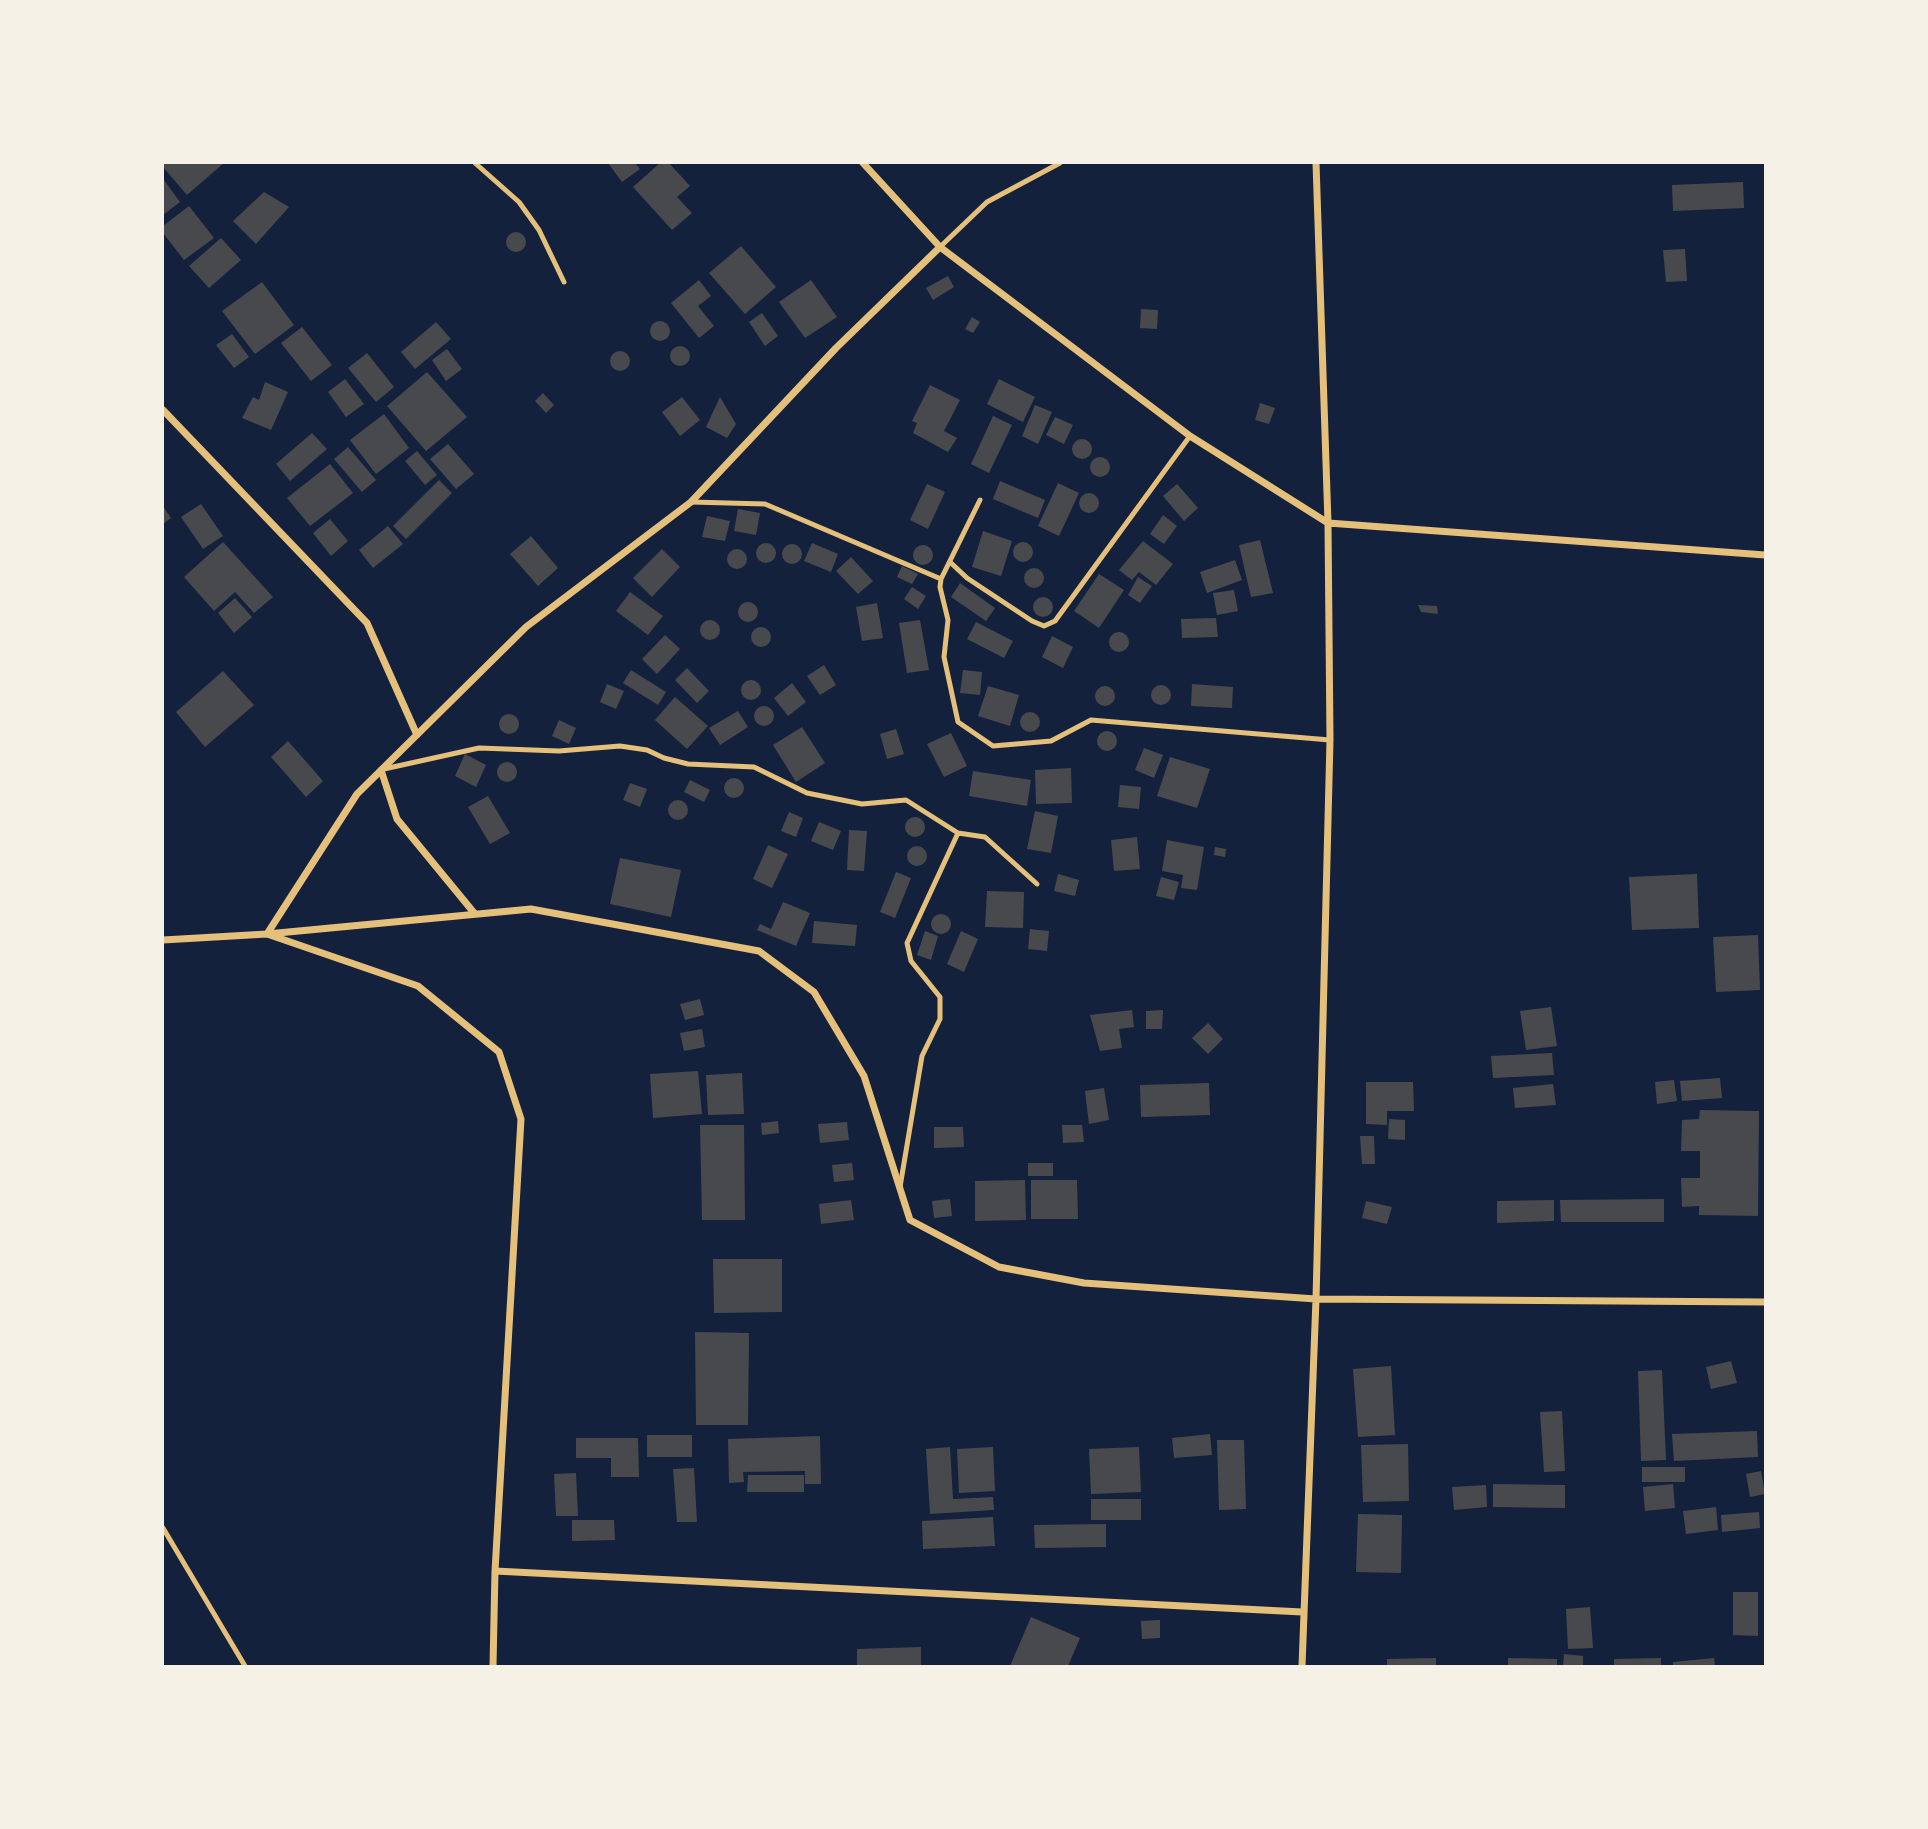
<!DOCTYPE html>
<style>
body{margin:0}
#map{position:relative;width:1928px;height:1829px;overflow:hidden;background:#14213d;font-family:"Sofia Sans Condensed",sans-serif}
canvas{display:block}
.frame{position:absolute;inset:0;border:164px solid #f6f1e7;pointer-events:none}
</style>
<div id="map">
<canvas width="1928" height="1829"></canvas>
<div class="frame"></div>
</div>
<script>
const c = document.querySelector('canvas').getContext('2d');
c.lineJoin = 'round';
function fillPath(path, color) {
  c.fillStyle = color;
  c.fill(path, 'evenodd');
}
function shape(rows) {
  const path = new Path2D();
  for (const r of rows) {
    if (r.length === 3) {
      path.moveTo(r[0] + r[2], r[1]);
      path.arc(r[0], r[1], r[2], 0, 2 * Math.PI);
      continue;
    }
    path.moveTo(r[0], r[1]);
    for (let i = 2; i < r.length; i += 2) path.lineTo(r[i], r[i + 1]);
  }
  return path;
}
function trace(path, color, width, dash) {
  c.strokeStyle = color;
  c.lineWidth = width;
  c.lineCap = dash ? 'butt' : 'round';
  c.setLineDash(dash || []);
  c.stroke(path);
}
fillPath(shape([
 [163,163,224,163,187,195,163,167],
 [608,163,635,163,640,169,622,182],
 [660,163,669,163,690,186,677,197,692,213,672,230,633,187],
 [164,180,180,202,163,215,163,182],
 [1743,182,1744,208,1673,211,1672,185],
 [264,192,289,207,256,244,233,221],
 [189,206,214,238,184,260,163,233,163,226],
 [516,242,10],
 [221,238,241,260,209,288,189,266],
 [741,246,776,287,745,314,709,273],
 [1685,249,1687,281,1666,282,1663,250],
 [948,276,954,287,933,300,926,288],
 [699,280,711,296,698,306,714,326,699,338,671,303],
 [811,280,837,317,805,338,779,302],
 [262,282,294,325,255,354,222,311],
 [1141,309,1158,310,1157,329,1140,328],
 [762,313,778,336,765,346,749,322],
 [972,317,980,322,973,333,965,329],
 [660,331,10],
 [436,322,451,339,415,369,401,352],
 [302,327,332,365,311,381,281,343],
 [232,334,249,357,234,368,216,345],
 [680,356,10],
 [447,349,462,369,446,381,432,360],
 [620,361,10],
 [367,353,394,387,376,402,348,368],
 [427,372,467,417,426,451,387,406],
 [345,379,364,404,346,417,328,392],
 [999,379,1035,397,1023,422,987,404],
 [265,382,288,392,271,430,242,418,253,397,259,400],
 [930,385,960,400,944,431,957,438,948,452,913,433,917,423,912,421],
 [543,393,554,405,546,413,535,401],
 [682,397,700,420,680,436,662,412],
 [720,397,736,424,727,438,706,427],
 [1260,403,1275,408,1269,424,1255,420],
 [1035,405,1052,412,1038,444,1022,436],
 [384,414,409,448,376,474,350,440],
 [993,416,1012,425,989,473,971,464],
 [1055,417,1073,425,1064,444,1046,435],
 [312,433,327,449,290,481,276,464],
 [1082,449,10],
 [448,444,474,474,456,489,430,459],
 [348,447,376,480,362,492,334,459],
 [417,451,437,475,425,485,405,461],
 [1100,467,10],
 [330,464,353,493,310,526,287,498],
 [439,480,452,493,406,539,393,526],
 [1000,481,1045,500,1038,518,993,499],
 [1058,483,1079,493,1059,536,1038,526],
 [927,484,945,492,928,529,910,520],
 [1177,484,1198,508,1184,521,1163,496],
 [1089,503,10],
 [201,504,223,536,203,549,181,517],
 [163,506,171,518,163,524],
 [738,509,760,513,756,535,734,531],
 [1163,515,1177,526,1164,544,1150,534],
 [707,516,730,521,725,541,702,537],
 [330,519,348,541,331,556,313,533],
 [388,526,403,544,373,568,359,550],
 [983,531,1012,541,1001,576,972,567],
 [531,536,558,568,538,586,510,554],
 [1260,540,1273,593,1251,597,1239,545],
 [1143,541,1173,564,1156,585,1139,572,1132,580,1119,570],
 [1023,552,10],
 [223,542,273,597,254,613,235,592,214,611,184,577],
 [766,553,10],
 [812,543,838,554,831,572,804,561],
 [792,554,10],
 [923,555,10],
 [737,559,10],
 [662,549,680,567,652,597,633,578],
 [851,557,873,581,858,594,836,571],
 [1235,560,1242,580,1207,593,1200,572],
 [902,566,918,574,912,584,897,577],
 [1034,578,10],
 [1099,574,1124,590,1099,628,1074,611],
 [1138,577,1152,586,1140,603,1128,595],
 [960,583,995,608,986,621,951,597],
 [912,587,926,596,918,609,904,599],
 [1234,590,1238,611,1217,615,1213,593],
 [630,592,663,616,648,635,616,611],
 [1043,607,10],
 [235,598,252,617,234,633,218,613],
 [748,612,10],
 [877,603,883,638,862,641,856,607],
 [1418,605,1437,606,1438,614,1421,612],
 [1216,618,1218,637,1182,638,1181,619],
 [710,630,10],
 [920,620,929,670,907,673,899,623],
 [976,622,1013,641,1004,658,967,639],
 [761,637,10],
 [1119,642,10],
 [665,635,680,649,657,674,642,659],
 [1052,636,1073,647,1063,668,1042,657],
 [824,665,836,685,820,695,807,676],
 [687,668,709,691,697,703,675,680],
 [631,670,666,692,658,705,623,683],
 [963,670,982,672,980,695,960,693],
 [223,671,254,705,205,747,176,712],
 [751,690,10],
 [792,683,806,702,788,716,774,698],
 [607,684,624,691,616,709,600,702],
 [1192,684,1233,687,1232,708,1191,706],
 [1161,695,10],
 [1105,696,10],
 [988,686,1019,695,1010,726,978,716],
 [675,697,708,726,687,749,655,720],
 [764,716,10],
 [738,711,748,727,720,745,709,728],
 [1030,722,10],
 [509,724,10],
 [559,720,576,728,569,744,552,736],
 [802,727,825,763,796,782,773,745],
 [896,729,904,754,887,759,880,734],
 [1107,741,10],
 [951,733,967,766,944,777,927,744],
 [288,741,323,781,306,797,271,757],
 [1144,748,1163,755,1154,778,1135,770],
 [465,754,486,765,476,787,455,776],
 [1170,757,1210,769,1197,808,1157,796],
 [507,772,10],
 [1071,768,1072,803,1036,804,1035,770],
 [973,771,1031,780,1027,806,969,796],
 [734,788,10],
 [690,780,710,790,704,802,684,792],
 [630,783,647,789,640,807,623,800],
 [1120,785,1141,787,1139,809,1118,807],
 [488,796,510,833,490,844,468,807],
 [678,810,10],
 [1035,811,1058,816,1051,853,1027,849],
 [789,812,803,818,796,837,781,831],
 [915,827,10],
 [819,822,841,831,833,850,811,841],
 [849,830,867,831,864,871,847,870],
 [1137,837,1140,869,1114,871,1111,840],
 [1167,840,1204,847,1197,890,1181,888,1183,875,1162,871],
 [768,845,788,854,772,888,753,879],
 [917,856,10],
 [1215,847,1226,849,1225,857,1214,855],
 [620,858,681,870,671,917,610,904],
 [896,872,911,878,895,918,880,912],
 [1058,874,1079,880,1075,896,1054,891],
 [1697,874,1699,928,1632,930,1629,877],
 [1161,877,1179,882,1174,900,1156,896],
 [987,891,1024,892,1023,928,985,927],
 [783,902,810,913,796,946,757,930,760,924,771,929],
 [941,924,10],
 [814,921,857,925,855,946,812,943],
 [1030,929,1049,931,1047,951,1028,949],
 [925,931,938,936,931,960,917,955],
 [961,931,978,939,964,972,947,964],
 [1758,935,1760,990,1716,992,1713,937],
 [700,999,704,1015,685,1020,680,1004],
 [1551,1007,1557,1046,1526,1050,1520,1011],
 [1132,1010,1134,1027,1119,1029,1122,1048,1100,1051,1090,1015],
 [1163,1010,1162,1029,1146,1029,1146,1011],
 [1208,1023,1223,1039,1208,1054,1192,1038],
 [702,1029,705,1047,684,1051,680,1033],
 [1552,1053,1554,1075,1493,1078,1491,1056],
 [698,1071,702,1114,653,1118,650,1074],
 [742,1073,744,1114,708,1115,706,1075],
 [1720,1078,1722,1098,1682,1101,1680,1081],
 [1674,1080,1677,1101,1657,1104,1655,1082],
 [1366,1082,1413,1082,1414,1111,1387,1111,1387,1125,1366,1124],
 [1209,1083,1210,1115,1141,1117,1140,1085],
 [1553,1084,1556,1105,1515,1108,1513,1088],
 [1104,1088,1109,1120,1089,1124,1085,1091],
 [1700,1110,1759,1111,1758,1216,1699,1215,1699,1206,1682,1207,1681,1178,1700,1178,1700,1151,1681,1151,1682,1120,1699,1119],
 [1389,1119,1405,1120,1405,1140,1388,1139],
 [778,1121,779,1133,762,1135,761,1123],
 [847,1122,849,1140,820,1143,818,1124],
 [700,1125,744,1125,745,1220,702,1220],
 [1062,1125,1082,1125,1084,1142,1063,1143],
 [934,1127,963,1127,964,1147,934,1148],
 [1360,1136,1374,1136,1375,1164,1362,1164],
 [852,1163,854,1180,834,1182,832,1165],
 [1028,1163,1053,1163,1053,1176,1028,1176],
 [1025,1180,1026,1220,975,1221,975,1181],
 [1031,1180,1077,1180,1078,1219,1031,1219],
 [950,1199,952,1216,934,1218,932,1201],
 [1664,1199,1664,1222,1561,1222,1560,1200],
 [851,1200,854,1220,821,1224,819,1204],
 [1554,1200,1554,1221,1497,1223,1497,1201],
 [1366,1201,1392,1207,1387,1224,1362,1218],
 [713,1259,782,1259,782,1312,714,1313],
 [695,1332,749,1333,748,1425,696,1425],
 [1731,1361,1737,1383,1711,1389,1706,1367],
 [1391,1366,1395,1435,1358,1437,1353,1369],
 [1662,1370,1666,1460,1641,1461,1638,1371],
 [1562,1411,1565,1471,1544,1472,1540,1412],
 [1757,1431,1758,1457,1674,1461,1672,1434],
 [1210,1434,1212,1455,1174,1458,1172,1438],
 [647,1435,692,1435,692,1457,647,1457],
 [820,1436,821,1484,805,1484,805,1471,743,1472,744,1482,729,1483,728,1439],
 [576,1438,638,1438,639,1477,611,1477,611,1458,576,1458],
 [1217,1440,1244,1440,1246,1509,1219,1510],
 [1408,1444,1409,1501,1363,1502,1361,1445],
 [950,1447,953,1499,993,1497,994,1510,930,1514,926,1449],
 [993,1447,995,1491,959,1493,957,1449],
 [1139,1447,1141,1492,1091,1494,1089,1449],
 [1642,1467,1685,1467,1685,1482,1642,1482],
 [694,1468,697,1522,677,1522,673,1469],
 [1761,1471,1765,1494,1750,1497,1746,1474],
 [576,1473,578,1516,556,1516,554,1474],
 [748,1475,804,1475,804,1492,747,1492],
 [1493,1484,1565,1485,1565,1508,1493,1507],
 [1673,1484,1675,1508,1645,1511,1643,1487],
 [1486,1485,1487,1507,1454,1510,1452,1487],
 [1091,1499,1141,1499,1141,1520,1091,1520],
 [1716,1507,1718,1530,1686,1534,1683,1511],
 [1759,1512,1760,1528,1722,1532,1721,1515],
 [1358,1514,1402,1515,1401,1573,1356,1572],
 [993,1517,995,1546,923,1549,922,1521],
 [572,1520,614,1520,615,1540,572,1541],
 [1106,1524,1106,1547,1035,1548,1034,1525],
 [1733,1592,1758,1592,1758,1636,1733,1635],
 [1590,1607,1593,1648,1568,1649,1566,1609],
 [1031,1617,1080,1638,1068,1666,1010,1666],
 [1160,1620,1160,1638,1142,1639,1141,1621],
 [921,1647,921,1666,857,1666,857,1649],
 [1564,1654,1583,1656,1583,1666,1563,1666],
 [1436,1658,1436,1666,1387,1666,1387,1659],
 [1508,1658,1557,1659,1557,1666,1508,1666],
 [1661,1658,1661,1666,1614,1666,1614,1659],
 [1714,1658,1715,1666,1673,1666,1673,1662]
]), '#48494c');
trace(shape([
 [475,163,519,202,539,230,564,282],
 [940,247,987,202,1060,163],
 [980,500,941,579,940,587,948,620,944,657,958,722,993,746,1051,741,1091,720,1330,740],
 [691,502,765,504,941,579],
 [950,562,967,578,1032,621,1044,626,1055,621,1190,436],
 [384,769,479,748,559,751,620,746,647,750,664,758,688,764,754,767,807,793,862,804,906,800,958,833,985,837,1037,884],
 [900,1187,922,1056,940,1019,940,997,911,961,907,943,958,833],
 [163,1528,245,1666]
]), '#e5c07b', 5);
trace(shape([
 [863,163,940,247,1190,436,1328,523,1765,555],
 [163,410,367,623,417,735],
 [381,770,397,819,475,914],
 [267,934,531,909,759,951,814,992,864,1076,910,1220,999,1267,1084,1283,1316,1299,1765,1302],
 [267,934,357,794,526,627,691,502,836,348,940,247],
 [163,940,267,934,418,986,499,1052,521,1119,495,1571],
 [493,1666,495,1571,1302,1612],
 [1302,1666,1316,1299,1330,740,1328,523,1316,163]
]), '#e5c07b', 7);
</script>
